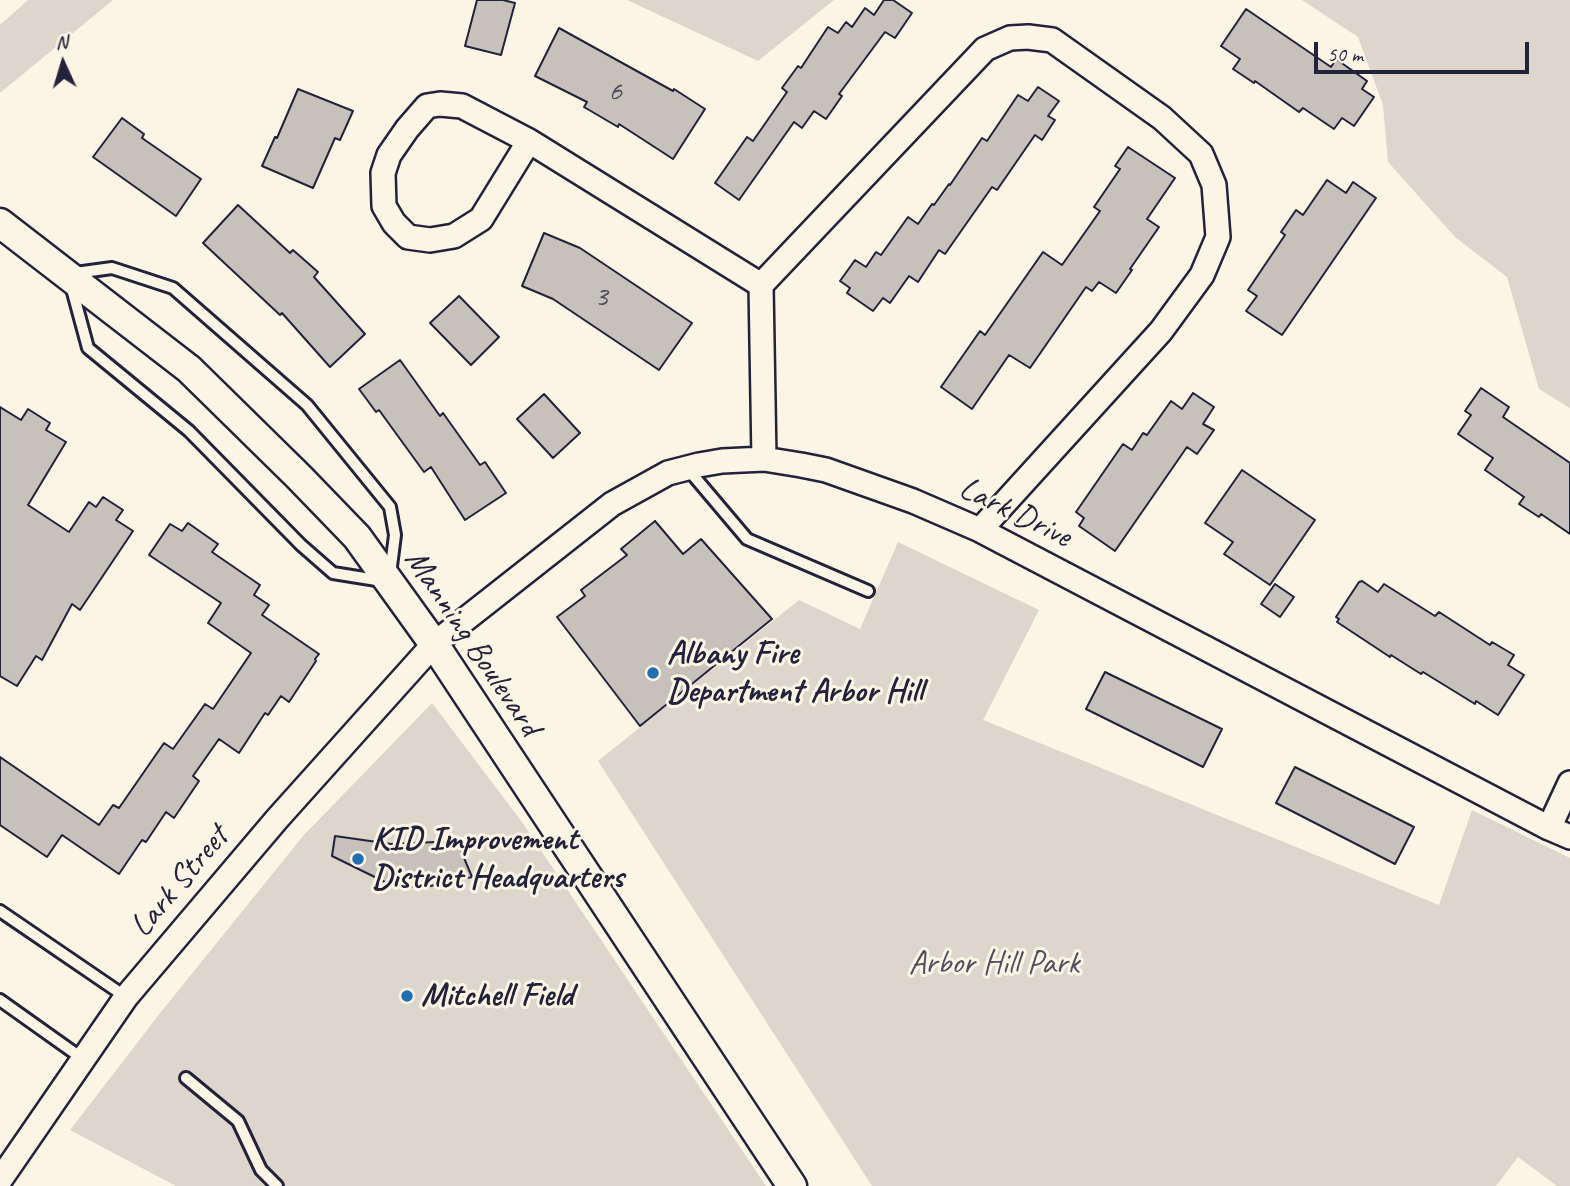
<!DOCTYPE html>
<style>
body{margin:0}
#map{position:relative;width:1570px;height:1186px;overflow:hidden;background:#fcf5e5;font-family:Caveat,sans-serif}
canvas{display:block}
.north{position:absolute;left:28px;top:28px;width:70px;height:70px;-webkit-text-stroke:5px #fcf5e5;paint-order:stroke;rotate:356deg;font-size:19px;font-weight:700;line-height:28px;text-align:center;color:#22223b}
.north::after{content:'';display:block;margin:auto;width:24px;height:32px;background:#22223b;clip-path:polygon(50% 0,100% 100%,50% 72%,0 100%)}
.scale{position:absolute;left:1314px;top:42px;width:215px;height:32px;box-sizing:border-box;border:4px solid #22223b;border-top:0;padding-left:9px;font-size:21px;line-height:24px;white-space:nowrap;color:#22223b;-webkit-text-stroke:5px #fcf5e5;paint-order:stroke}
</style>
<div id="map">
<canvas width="1570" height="1186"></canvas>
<div class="north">N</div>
<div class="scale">50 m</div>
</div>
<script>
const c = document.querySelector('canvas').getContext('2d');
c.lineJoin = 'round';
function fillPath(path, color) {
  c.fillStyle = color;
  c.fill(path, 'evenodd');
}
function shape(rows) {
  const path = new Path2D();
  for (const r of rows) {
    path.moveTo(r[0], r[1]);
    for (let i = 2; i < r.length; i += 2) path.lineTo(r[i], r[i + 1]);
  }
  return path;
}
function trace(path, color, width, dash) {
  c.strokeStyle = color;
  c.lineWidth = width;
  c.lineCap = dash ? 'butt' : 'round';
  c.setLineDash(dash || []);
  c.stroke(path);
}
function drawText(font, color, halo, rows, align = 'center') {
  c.font = font + ' Caveat,sans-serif';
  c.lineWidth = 6;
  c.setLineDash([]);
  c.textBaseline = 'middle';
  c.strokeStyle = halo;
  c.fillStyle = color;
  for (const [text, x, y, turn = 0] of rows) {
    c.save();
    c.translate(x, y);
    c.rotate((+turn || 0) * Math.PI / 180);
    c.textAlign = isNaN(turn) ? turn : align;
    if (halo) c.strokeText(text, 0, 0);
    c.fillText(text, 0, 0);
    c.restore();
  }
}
fillPath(shape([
 [28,0,113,0,0,93,0,25],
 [627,0,834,0,758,61],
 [1302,0,1570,0,1570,408,1539,389,1507,277,1455,237,1388,162,1383,105,1358,37],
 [898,542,1039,610,983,720,1439,905,1472,810,1570,858,1570,1186,1557,1186,1518,1157,1496,1186,872,1186,598,761,799,600,860,629],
 [432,703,522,822,766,1186,176,1186,70,1130,161,1012,303,836]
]), '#dcd6cc');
const building = shape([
 [477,0,503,0,515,3,501,55,465,46,477,0],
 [884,0,893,0,912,13,895,38,885,32,839,94,842,96,826,119,814,111,802,128,794,122,739,200,715,183,747,137,753,141,787,92,782,88,798,66,801,68,828,27,838,33,846,22,852,27,865,8,874,15,884,0],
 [1246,9,1331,67,1336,59,1367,81,1362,89,1374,97,1354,126,1342,118,1334,129,1303,108,1299,112,1255,81,1254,83,1233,69,1240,59,1221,46,1246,9],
 [559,28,673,91,674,89,705,109,673,159,619,124,618,127,584,107,587,102,535,76,559,28],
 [1038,87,1059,101,1048,116,1055,120,1042,140,1035,135,997,190,992,187,945,254,939,250,918,282,909,276,890,303,883,298,873,311,847,293,850,288,840,281,855,260,866,267,876,252,881,255,908,217,918,224,932,204,934,205,949,184,950,185,982,138,987,141,1018,95,1028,101,1038,87],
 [298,89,353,111,340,140,335,138,313,188,262,166,275,137,277,138,298,89],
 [122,118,144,134,142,138,201,179,176,216,93,157,122,118],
 [1128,147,1175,178,1147,219,1159,227,1130,269,1132,270,1116,293,1099,282,1092,291,1086,287,1030,368,1009,355,972,409,941,387,980,331,985,335,1043,252,1062,265,1100,211,1094,207,1120,169,1115,166,1128,147],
 [1327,180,1346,193,1353,182,1376,198,1282,335,1246,311,1257,296,1248,290,1285,235,1281,232,1296,210,1303,215,1327,180],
 [238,205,290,253,293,250,318,272,314,277,365,334,330,367,282,313,280,315,203,243,238,205],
 [544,233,580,248,692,323,659,370,553,299,522,286,544,233],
 [459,296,499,337,471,365,430,323,459,296],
 [400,360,440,416,443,413,480,465,485,462,506,493,465,520,431,467,424,472,379,410,376,412,359,389,400,360],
 [1481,388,1509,407,1503,417,1570,463,1570,534,1541,514,1539,517,1519,504,1524,497,1485,470,1493,458,1458,434,1471,415,1465,411,1481,388],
 [1193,393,1214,407,1203,424,1214,430,1197,454,1187,447,1115,551,1079,526,1084,518,1076,512,1123,444,1132,450,1143,433,1147,435,1171,401,1182,409,1193,393],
 [544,394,580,433,553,458,517,419,544,394],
 [0,407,21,420,28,409,50,423,46,430,66,442,28,505,69,532,89,502,96,507,103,497,123,510,116,520,133,531,80,610,72,604,42,660,36,656,17,686,0,676,0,407],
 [1242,470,1315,520,1270,585,1224,554,1233,542,1205,523,1242,470],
 [655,521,683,554,701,539,772,619,640,726,557,617,585,596,581,590,627,555,621,549,655,521],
 [188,523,218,544,212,552,260,585,254,595,269,605,262,615,319,654,315,659,316,661,289,702,281,696,268,715,265,713,239,753,219,739,193,776,199,781,174,818,166,812,146,842,142,840,119,874,62,835,47,857,0,825,0,757,99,825,113,805,119,808,164,743,173,749,205,704,213,709,251,653,208,623,221,603,149,555,170,524,182,531,188,523],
 [1362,581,1378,592,1384,584,1435,616,1439,612,1490,645,1492,642,1514,655,1508,665,1524,675,1498,715,1476,701,1475,704,1423,672,1421,674,1391,655,1390,657,1337,622,1339,619,1336,617,1359,582,1362,581],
 [1275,584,1294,597,1280,617,1261,604,1275,584],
 [1105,672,1222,729,1203,767,1086,709,1105,672],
 [1295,767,1414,827,1395,864,1276,803,1295,767],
 [335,836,391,844,457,841,472,877,426,887,393,886,332,856,335,836]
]);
fillPath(building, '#c6c1bb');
trace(building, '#22223b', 2);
const service = shape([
 [112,268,173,288,307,405,390,507,395,535,389,582,333,573,301,545,189,431,88,348,68,274,112,268],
 [687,468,747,539,868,591],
 [0,911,126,997],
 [0,1000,83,1059],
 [186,1078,238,1121,261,1170,277,1186]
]);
const minor = shape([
 [440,104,462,106,529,141,481,219,454,236,430,240,408,237,394,223,384,206,383,173,389,155,407,129,427,106,440,104],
 [529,141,761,285],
 [764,459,761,285,985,49,1010,38,1028,37,1052,40,1162,118,1201,154,1214,185,1218,237,1202,275,1161,331,980,530],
 [1549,828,1570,783],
 [0,1180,126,997,277,819,434,644,612,504,668,473,699,465,722,461,764,459,801,465,826,470,913,501,980,530,1549,828,1570,837]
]);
const tertiary = shape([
 [0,223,189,369,299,477,357,537,434,644,792,1186]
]);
trace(service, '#22223b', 16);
trace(minor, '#22223b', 28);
trace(tertiary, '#22223b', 33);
trace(service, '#fcf5e5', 10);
trace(minor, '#fcf5e5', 23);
trace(tertiary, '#fcf5e5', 28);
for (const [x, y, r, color] of [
 [653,673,7,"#1f6fb2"],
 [358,859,7,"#1f6fb2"],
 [407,996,7,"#1f6fb2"]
]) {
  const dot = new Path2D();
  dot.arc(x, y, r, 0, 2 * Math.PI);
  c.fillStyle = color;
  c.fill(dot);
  trace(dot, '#fcf5e5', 2.5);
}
drawText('30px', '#4b4a5b', null, [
 ["6",615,92],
 ["3",601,297]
]);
drawText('33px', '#22223b', '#fcf5e5', [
 ["Lark Drive",1015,513,26],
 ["Manning Boulevard",472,643,56],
 ["Lark Street",180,882,-50]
]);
drawText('bold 33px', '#22223b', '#fcf5e5', [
 ["Albany Fire",667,654],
 ["Department Arbor Hill",667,692],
 ["KID Improvement",372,840],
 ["District Headquarters",372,878],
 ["Mitchell Field",421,996]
], 'left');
drawText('33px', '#504f5f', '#fcf5e5', [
 ["Arbor Hill Park",994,964]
]);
</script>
